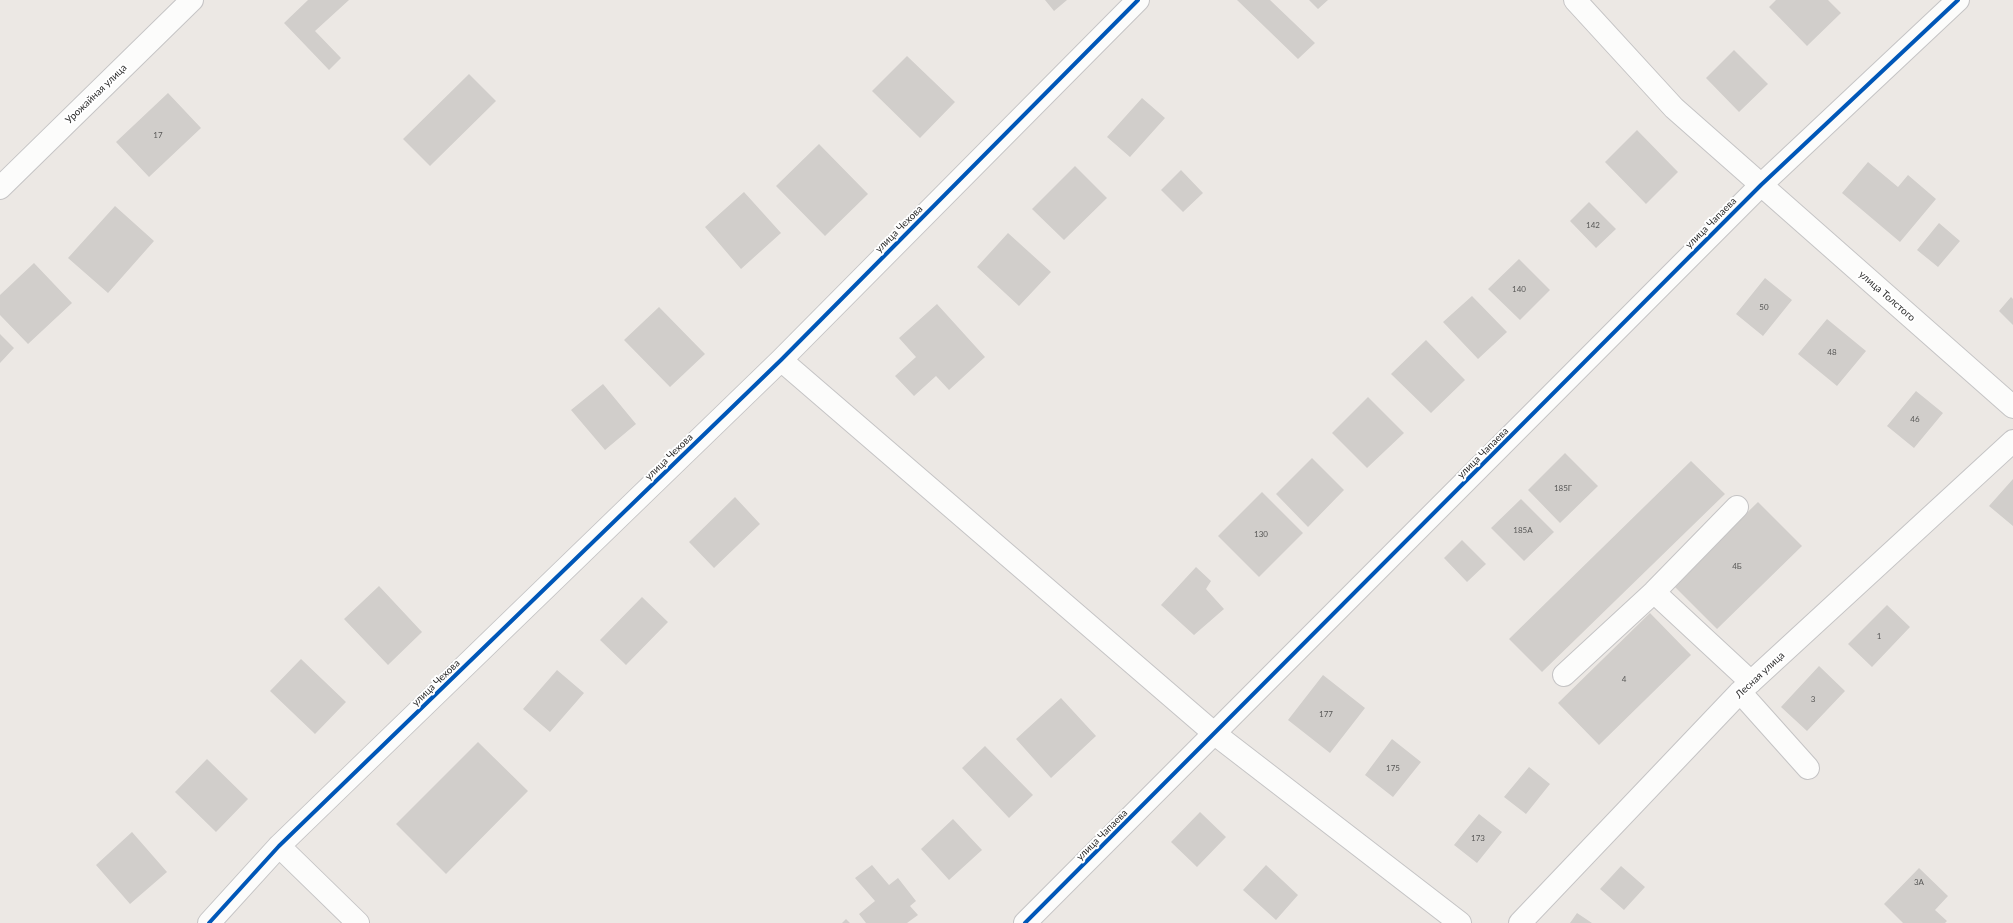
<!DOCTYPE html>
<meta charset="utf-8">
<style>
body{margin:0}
canvas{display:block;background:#ece8e4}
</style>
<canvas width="2013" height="923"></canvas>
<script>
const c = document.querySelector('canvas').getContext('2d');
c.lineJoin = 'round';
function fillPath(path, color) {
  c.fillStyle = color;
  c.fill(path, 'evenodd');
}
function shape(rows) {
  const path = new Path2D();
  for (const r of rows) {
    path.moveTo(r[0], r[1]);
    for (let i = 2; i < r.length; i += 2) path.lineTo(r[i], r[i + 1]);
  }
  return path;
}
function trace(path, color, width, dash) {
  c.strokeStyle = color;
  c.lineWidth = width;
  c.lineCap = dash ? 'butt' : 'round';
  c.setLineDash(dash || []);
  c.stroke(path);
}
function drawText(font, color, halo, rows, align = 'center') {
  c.font = font + ' Lato,sans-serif';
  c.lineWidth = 4;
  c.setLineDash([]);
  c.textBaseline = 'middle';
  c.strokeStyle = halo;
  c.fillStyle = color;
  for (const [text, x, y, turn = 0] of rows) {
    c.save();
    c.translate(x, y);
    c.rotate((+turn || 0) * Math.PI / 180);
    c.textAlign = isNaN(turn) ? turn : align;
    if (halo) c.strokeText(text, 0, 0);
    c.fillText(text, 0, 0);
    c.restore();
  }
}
fillPath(shape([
 [308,0,349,0,315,31,341,58,329,70,284,23],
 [1045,0,1067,0,1054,11],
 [1237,0,1270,0,1315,43,1298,59],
 [1309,0,1328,0,1318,9],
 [1776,0,1828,0,1841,13,1807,46,1769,7],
 [1734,50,1768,84,1739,112,1706,78],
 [907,56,955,102,920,138,872,91],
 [469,74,496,101,430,166,403,139],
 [168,93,201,128,149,177,116,142],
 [1142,98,1165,118,1130,157,1107,137],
 [1637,130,1678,172,1646,204,1605,162],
 [819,144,868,194,825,236,776,186],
 [1868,162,1898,187,1908,175,1936,199,1900,242,1842,193],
 [1075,166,1107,198,1064,240,1032,209],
 [1181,170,1203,193,1183,212,1161,190],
 [744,192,781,233,741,269,705,227],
 [1589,202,1616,229,1596,248,1570,221],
 [115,206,154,241,108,293,68,258],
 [1939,223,1960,241,1938,267,1917,250],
 [1008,233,1051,272,1019,306,977,267],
 [1519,259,1550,290,1520,320,1488,289],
 [34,263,72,303,28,344,0,315,0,295],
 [1765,278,1792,300,1763,336,1736,314],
 [1472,296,1507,332,1478,359,1443,322],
 [2011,297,2013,299,2013,325,1999,311],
 [937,304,985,357,949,390,936,376,914,396,895,376,916,357,899,338],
 [659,307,705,354,670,387,624,340],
 [1827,319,1866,351,1837,386,1798,354],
 [0,334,14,348,0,363],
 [1426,340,1465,380,1431,413,1391,374],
 [603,384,636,424,605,450,571,410],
 [1916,391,1943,413,1914,448,1887,426],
 [1368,397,1404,433,1367,468,1332,433],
 [1565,453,1598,486,1560,523,1528,490],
 [1312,458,1344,490,1308,527,1276,494],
 [1691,461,1725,494,1542,672,1509,639],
 [2013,479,2013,526,1989,506],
 [1262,492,1303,533,1259,577,1218,536],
 [735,497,760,524,714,568,689,542],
 [1521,499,1554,532,1524,561,1491,528],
 [1758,502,1802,546,1717,629,1673,585],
 [1462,540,1486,564,1467,582,1444,558],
 [1196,567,1211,581,1206,589,1224,609,1194,635,1161,605],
 [379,586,422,632,388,665,344,619],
 [642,597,668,622,626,665,600,640],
 [1887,605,1910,627,1872,667,1848,644],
 [1650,613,1691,655,1599,745,1558,703],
 [301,659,346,702,315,734,270,691],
 [1819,666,1845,691,1807,731,1781,707],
 [557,670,584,693,550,732,523,709],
 [1323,675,1365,708,1330,753,1288,720],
 [1061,698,1096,736,1051,778,1016,739],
 [1392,739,1421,762,1393,797,1365,775],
 [478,742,528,791,446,874,396,824],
 [985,746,1033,795,1009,818,962,768],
 [207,759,248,799,216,832,175,792],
 [1529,767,1550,784,1526,814,1504,797],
 [1200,812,1226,837,1197,867,1171,842],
 [1479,814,1502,832,1477,863,1454,845],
 [953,819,982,850,949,880,921,849],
 [132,832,167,872,130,904,96,865],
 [872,865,889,885,898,878,916,901,910,906,918,915,907,923,866,923,859,914,875,901,855,878],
 [1266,865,1298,895,1276,920,1243,890],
 [1621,866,1645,887,1624,910,1600,889],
 [1919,868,1948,896,1935,910,1947,921,1945,923,1903,923,1884,904],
 [1577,913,1592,923,1570,923],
 [846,919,850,923,842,923]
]), '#d1cecb');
const minor = shape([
 [1575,0,1674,108,2013,407],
 [0,188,192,0],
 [781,360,1215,734,1460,923],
 [1654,592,1751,682],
 [1564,675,1654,592,1737,507],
 [1740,692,1808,768],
 [279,846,358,923],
 [209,923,279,846,781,360,1138,0],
 [1025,923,1761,185,1958,0],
 [1520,923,1740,692,2013,441]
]);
trace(minor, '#c5c4c5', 24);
trace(minor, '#fcfcfb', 22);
trace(shape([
 [209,923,279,846,781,360,1138,0],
 [1025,923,1761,185,1958,0]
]), '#0057b8', 4);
drawText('8px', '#585857', null, [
 ["17",158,135],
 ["142",1593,225],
 ["140",1519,289],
 ["50",1764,307],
 ["48",1832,352],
 ["46",1915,419],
 ["185Г",1563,488],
 ["185А",1523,530],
 ["130",1261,534],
 ["4Б",1737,566],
 ["1",1879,636],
 ["4",1624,679],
 ["3",1813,699],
 ["177",1326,714],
 ["175",1393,768],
 ["173",1478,838],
 ["3А",1919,882]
]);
drawText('10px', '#2e2e2e', '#fff', [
 ["Урожайная улица",96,94,-44],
 ["улица Чапаева",1711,223,-45],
 ["улица Чехова",899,229,-45],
 ["улица Толстого",1887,296,41],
 ["улица Чапаева",1483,453,-45],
 ["улица Чехова",669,457,-44],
 ["Лесная улица",1760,675,-43],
 ["улица Чехова",436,683,-44],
 ["улица Чапаева",1102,835,-45]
]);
</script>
